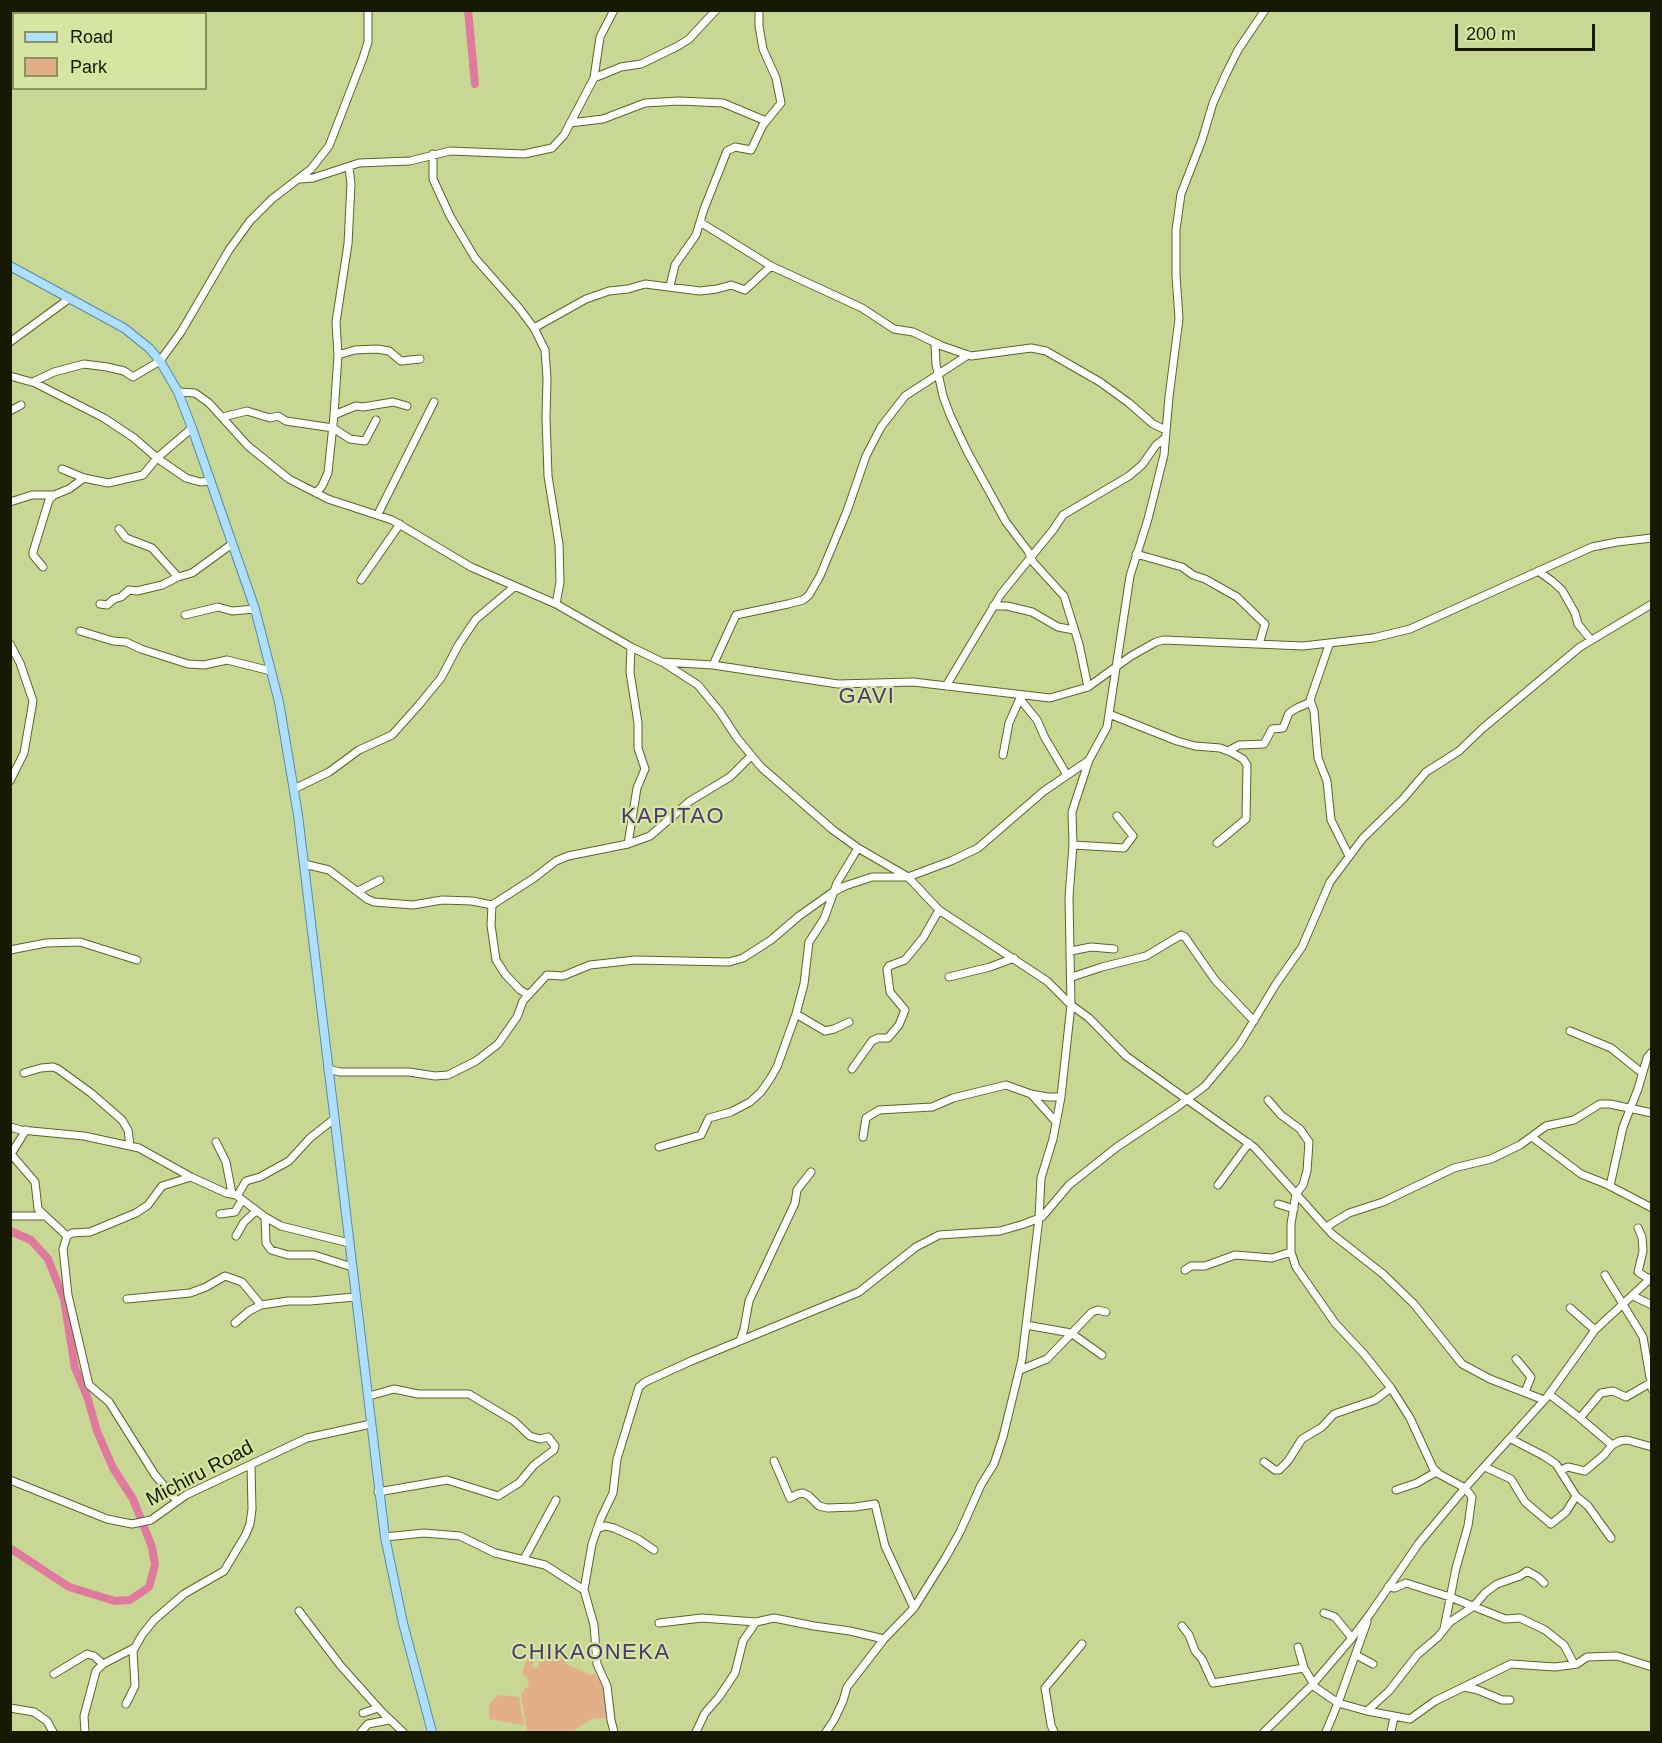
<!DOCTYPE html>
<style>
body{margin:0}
#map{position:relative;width:1662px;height:1743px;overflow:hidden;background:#c9d795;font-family:Helvetica,sans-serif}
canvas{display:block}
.frame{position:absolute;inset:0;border:12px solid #161a02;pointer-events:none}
.legend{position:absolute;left:12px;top:12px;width:195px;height:78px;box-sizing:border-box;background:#d6e5a2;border:2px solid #899462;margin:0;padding:8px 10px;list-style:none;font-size:18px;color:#161a02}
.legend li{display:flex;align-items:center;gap:12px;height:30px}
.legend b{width:30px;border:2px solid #899462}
.scale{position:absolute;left:1455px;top:24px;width:140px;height:27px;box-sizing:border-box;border:3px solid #161a02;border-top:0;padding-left:8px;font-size:18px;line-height:21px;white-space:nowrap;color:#161a02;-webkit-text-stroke:4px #d6e5a2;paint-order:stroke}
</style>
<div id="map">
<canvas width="1662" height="1743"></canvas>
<div class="frame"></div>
<ul class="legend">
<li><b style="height:8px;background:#afdffe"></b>Road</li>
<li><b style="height:16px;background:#e3af89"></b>Park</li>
</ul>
<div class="scale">200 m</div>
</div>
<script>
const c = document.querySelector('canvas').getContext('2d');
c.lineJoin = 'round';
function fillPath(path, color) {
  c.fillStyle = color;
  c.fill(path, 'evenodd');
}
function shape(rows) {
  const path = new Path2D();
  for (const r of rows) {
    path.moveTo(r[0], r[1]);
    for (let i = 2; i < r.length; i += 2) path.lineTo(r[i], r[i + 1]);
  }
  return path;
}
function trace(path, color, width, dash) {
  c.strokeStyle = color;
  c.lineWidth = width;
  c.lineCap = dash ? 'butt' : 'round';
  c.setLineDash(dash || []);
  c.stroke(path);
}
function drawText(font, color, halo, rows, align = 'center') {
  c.font = font + ' Helvetica,sans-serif';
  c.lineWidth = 4.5;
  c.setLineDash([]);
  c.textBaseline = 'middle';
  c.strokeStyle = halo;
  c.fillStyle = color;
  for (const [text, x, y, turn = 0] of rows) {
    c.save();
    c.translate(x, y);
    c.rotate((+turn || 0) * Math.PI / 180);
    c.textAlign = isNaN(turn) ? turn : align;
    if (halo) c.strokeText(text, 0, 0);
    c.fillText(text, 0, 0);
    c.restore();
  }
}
fillPath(shape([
 [556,1647,567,1664,590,1675,594,1674,605,1684,609,1714,606,1718,591,1719,572,1732,527,1732,521,1694,525,1688,529,1687,529,1685,527,1677,523,1676,523,1668,528,1658,534,1660,534,1662,532,1667,538,1668,540,1658],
 [498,1695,519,1697,524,1725,489,1719,489,1705]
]), '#e3af89');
trace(shape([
 [468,10,475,84],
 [10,1231,31,1240,48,1259,64,1299,75,1368,87,1396,97,1431,113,1468,133,1499,152,1547,155,1565,149,1587,130,1600,115,1601,69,1587,10,1548]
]), '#df7a9e', 8);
trace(shape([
 [157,10,160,14]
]), '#808a5a', 32);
const minor = shape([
 [594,78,621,67,641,64,678,46,689,39,716,10],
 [570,123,603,119,645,103,679,101,723,103,766,121],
 [433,154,433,179,450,216,475,258,519,308,534,328,545,350,547,379,546,417,548,476,559,544,560,582,556,604],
 [300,179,313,178,359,163,410,161,450,151,524,154,552,148,564,135,594,78,600,37,614,10],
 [700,222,771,266,862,308,894,329,913,332,942,346,971,356,1031,348,1046,351,1100,382,1129,403,1153,424,1166,430],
 [670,286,675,265,696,235,704,209,727,151,735,147,751,150,763,125,781,103,776,78,763,49,759,26,759,10],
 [534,328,586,299,609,291,628,289,645,284,700,291,717,289,731,285,745,290,771,266],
 [10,342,70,298],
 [935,344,936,364,943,396,950,415,967,451,1006,522,1028,551,1033,562,1064,596,1079,644,1088,687],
 [338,355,355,350,377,349,389,351,401,361,420,359],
 [10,376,35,383,104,418,134,438,157,458,186,478,200,482,211,481],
 [33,382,54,372,84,364,107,367,124,371,133,377,160,361,181,332,229,250,250,221,272,199,311,169,329,146,363,58,368,42,368,10],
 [178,392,195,393,209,403,248,446,289,479,328,499,392,520,471,567,556,604,631,647,662,662,713,665,838,684,913,682,1050,698,1088,687,1131,656,1156,642,1164,640,1303,646,1373,638,1410,629,1592,547,1617,542,1652,538],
 [10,411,21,405],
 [334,415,356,406,363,407,393,402,407,406],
 [223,417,247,411,270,418,278,416,286,421,333,428,350,439,365,441,376,420],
 [62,469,84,478,108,483,143,475,157,458,192,428],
 [316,493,322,486,328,473,334,415,338,355,336,322,348,244,351,184,349,167],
 [10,502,32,495,54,495],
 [378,514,434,402],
 [119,529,126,538,152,548,178,577,192,573,232,544],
 [1136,554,1182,567,1193,575,1205,579,1237,597,1265,624,1259,644],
 [43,567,33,555,33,552,49,500,54,495,69,489,84,478],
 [1538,571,1552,581,1562,590,1575,613,1578,624,1591,640],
 [361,580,400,524],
 [100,604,107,605,114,599,121,597,129,590,137,591,162,585,178,577],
 [993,606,1007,606,1032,612,1058,627,1074,630],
 [185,615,218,607,232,611,255,609],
 [80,631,113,641,126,642,141,649,188,664,204,665,227,660,271,671],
 [10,644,20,663,33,701,24,753,10,781],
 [1329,645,1310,700,1314,711,1318,758,1327,781,1331,820,1349,856],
 [664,663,698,685,720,712,737,738,761,767,833,830,858,848,908,877,939,910,1047,981,1071,1005,1089,1018,1126,1056,1255,1148,1332,1234,1383,1274,1414,1304,1462,1364,1490,1379,1544,1400],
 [713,665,736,615,788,604,803,600,809,595,820,576,847,511,866,456,881,427,905,396,968,355],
 [946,686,1001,594,1053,530,1063,515,1129,476,1142,465,1156,445,1165,438],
 [1020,699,1037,720,1045,738,1067,775],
 [1109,714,1177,741,1195,746,1220,748,1228,751,1239,745,1264,744,1272,729,1283,728,1289,713,1297,708,1311,702],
 [1003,755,1009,723,1021,696],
 [294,789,329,772,359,750,392,735,418,706,441,678,459,644,476,619,514,587],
 [1217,843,1246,819,1247,765,1243,759,1229,751],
 [628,844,637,788,645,769,638,748,638,723,630,672,631,647],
 [1073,845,1124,848,1133,836,1117,816],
 [304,864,329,870,367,899,374,902,413,905,442,900,472,901,492,905,534,878,556,861,568,856,628,844,650,836,690,801,730,777,751,756],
 [358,891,380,880],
 [492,905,491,925,496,960,505,974,520,990,529,995],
 [10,950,46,943,80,942,137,960],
 [1071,951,1091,947,1114,949],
 [949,977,990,967,1014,958],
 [1072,977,1102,967,1146,956,1181,935,1185,937,1215,980,1254,1021],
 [796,1014,825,1031,834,1029,849,1022],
 [1570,1031,1611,1048,1642,1073],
 [328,1069,340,1072,409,1072,435,1076,448,1075,476,1061,498,1044,517,1017,523,1001,547,975,563,976,590,965,635,960,729,962,743,958,771,940,799,916,833,892,845,886,872,877,908,877,951,861,978,848,1044,791,1088,761],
 [852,1069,872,1041,878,1038,888,1038,899,1025,905,1010,890,992,887,969,889,966,905,960,923,938,939,910],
 [24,1073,41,1068,53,1067,58,1069,91,1093,122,1120,128,1130,130,1146],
 [1031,1094,1056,1122],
 [1268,1100,1281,1115,1300,1129,1309,1142,1307,1171,1303,1185,1296,1194,1291,1224,1291,1252,1296,1267,1335,1323,1364,1354,1391,1388,1410,1418,1433,1468,1439,1474,1465,1488,1472,1497,1468,1526,1456,1568,1444,1629],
 [10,1127,21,1130,84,1136,139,1148,191,1177,226,1193,236,1195,265,1217,281,1226,349,1243],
 [26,1130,11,1154,35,1182,38,1209,67,1236],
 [863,1137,866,1118,879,1110,932,1107,953,1098,1006,1085,1031,1094,1047,1097,1061,1097],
 [1532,1137,1581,1174,1606,1184,1652,1208],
 [216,1142,226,1162,232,1194],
 [659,1147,701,1135,709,1118,731,1112,750,1102,761,1092,770,1079,777,1067,796,1014,804,984,809,942,824,919,837,883,858,848],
 [1218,1185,1249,1143],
 [1610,1186,1623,1127,1638,1089,1647,1058,1652,1052],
 [237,1196,246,1181,260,1177,289,1161,310,1138,334,1119],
 [1278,1204,1294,1209],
 [220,1214,235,1212,242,1200],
 [10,1216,43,1216],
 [265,1217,266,1243,271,1250,288,1255,314,1255,352,1267],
 [1326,1227,1349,1213,1383,1202,1454,1168,1491,1159,1520,1145,1546,1126,1574,1120,1600,1104,1610,1104,1652,1113],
 [1638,1228,1642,1237,1643,1251,1638,1272,1649,1279],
 [236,1236,244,1222,256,1211],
 [1185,1270,1191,1266,1205,1266,1235,1255,1272,1258,1291,1252],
 [1605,1275,1643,1337,1652,1389],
 [1633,1296,1652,1305],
 [127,1299,190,1293,206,1287,225,1276,242,1282,261,1305,288,1301,310,1301,355,1297],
 [1570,1308,1595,1330],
 [235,1323,249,1311,261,1305],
 [1026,1325,1071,1333,1102,1355],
 [740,1341,744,1329,749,1301,795,1203,797,1190,811,1172],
 [1516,1359,1531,1377,1525,1392],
 [1020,1370,1047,1359,1092,1312,1098,1310,1106,1312],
 [1549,1394,1580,1418,1601,1393,1613,1391,1626,1397,1652,1382],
 [369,1396,394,1389,418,1394,469,1394,514,1421,530,1436,540,1439,548,1437,555,1446,554,1450,534,1465,519,1483,498,1496,447,1480,378,1492],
 [1580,1418,1612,1445],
 [1511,1439,1544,1456,1556,1464,1576,1496,1588,1506,1611,1538],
 [774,1461,790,1498,798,1494,803,1493,809,1496,819,1506,827,1508,855,1507,875,1504,885,1546,914,1608],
 [1264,1462,1275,1470,1279,1470,1288,1461,1302,1439,1322,1427,1334,1414,1375,1400,1391,1388],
 [1485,1467,1511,1479,1525,1502,1551,1524,1566,1512,1576,1496],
 [1561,1470,1568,1467,1585,1471,1604,1455,1612,1445,1620,1441,1627,1440,1652,1447],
 [10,1480,107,1519,132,1524,151,1520,186,1495,307,1438,371,1424],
 [1396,1490,1417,1483,1436,1472],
 [177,1501,155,1475,109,1402,89,1385,68,1295,63,1249,67,1236,72,1233,90,1232,136,1213,148,1205,162,1186,191,1177],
 [597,1529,605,1526,614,1528,638,1539,654,1550],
 [385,1537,424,1533,460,1536,495,1553,545,1565,584,1590],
 [524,1559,556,1500],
 [1388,1587,1395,1588,1406,1583,1450,1597,1505,1619,1520,1618,1545,1630,1564,1645,1574,1664],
 [299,1611,340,1665,382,1712,403,1732],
 [1324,1613,1335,1617,1352,1638],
 [1367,1622,1338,1703,1367,1711,1389,1691,1418,1654,1438,1637,1450,1622,1474,1606,1485,1593,1497,1584,1520,1576,1527,1571,1538,1577,1544,1583],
 [659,1623,702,1618,756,1622,774,1618,814,1626,850,1631,884,1639],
 [1182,1626,1189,1635,1195,1651,1202,1659,1213,1683,1304,1668,1313,1683],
 [1298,1647,1304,1668],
 [1356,1655,1373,1664],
 [54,1674,87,1654,94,1656,103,1664],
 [1312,1685,1338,1703,1326,1732],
 [1464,1687,1478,1690,1502,1700,1510,1700],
 [126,1704,135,1686,133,1651,142,1635,154,1620,184,1594,224,1571,245,1536,250,1524,252,1509,251,1466],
 [10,1708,34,1712,47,1721,53,1732],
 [1367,1711,1410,1719,1435,1701,1511,1664,1555,1667,1577,1664,1587,1657,1617,1656,1652,1667],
 [363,1713,378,1708],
 [85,1732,84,1716,96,1671,103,1664,134,1648],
 [361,1732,368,1724,389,1720],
 [614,1732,611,1720,607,1686,597,1664,594,1625,584,1590,592,1544,601,1518,613,1493,617,1459,639,1387,645,1382,691,1361,859,1292,916,1247,939,1235,1000,1231,1024,1224,1042,1217,1069,1185,1117,1147,1177,1107,1205,1086,1221,1067,1239,1045,1276,984,1302,947,1330,882,1363,838,1403,799,1426,772,1459,751,1483,728,1580,647,1652,604],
 [696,1732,705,1713,719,1697,735,1673,743,1641,756,1622],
 [826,1732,834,1720,843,1701,847,1687,884,1639,914,1608,946,1557,960,1532,981,1485,994,1464,1003,1437,1022,1359,1039,1218,1041,1178,1053,1139,1061,1097,1071,1005,1069,897,1073,845,1072,812,1089,760,1107,727,1130,576,1148,519,1164,455,1169,397,1179,319,1176,275,1176,230,1181,194,1202,140,1213,103,1226,74,1238,50,1265,10],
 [1054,1732,1051,1725,1045,1688,1082,1644],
 [1264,1732,1312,1685,1352,1638,1370,1614,1419,1543,1465,1488,1547,1397,1595,1330,1652,1277],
 [1391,1732,1394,1717]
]);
const major = shape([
 [10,266,124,328,149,348,160,361,178,392,192,428,255,609,279,702,298,815,385,1537,403,1623,432,1732]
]);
trace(minor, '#5a6525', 9);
trace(major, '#578ca6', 10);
trace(minor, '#fff', 7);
trace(major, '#afdffe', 8);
drawText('20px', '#161a02', '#d6e5a2', [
 ["Michiru Road",200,1474,-28]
]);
c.letterSpacing = '1.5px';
drawText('22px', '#4c3773', '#d6e5a2', [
 ["GAVI",867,697],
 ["KAPITAO",673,817],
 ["CHIKAONEKA",591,1653]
]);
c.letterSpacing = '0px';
</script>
